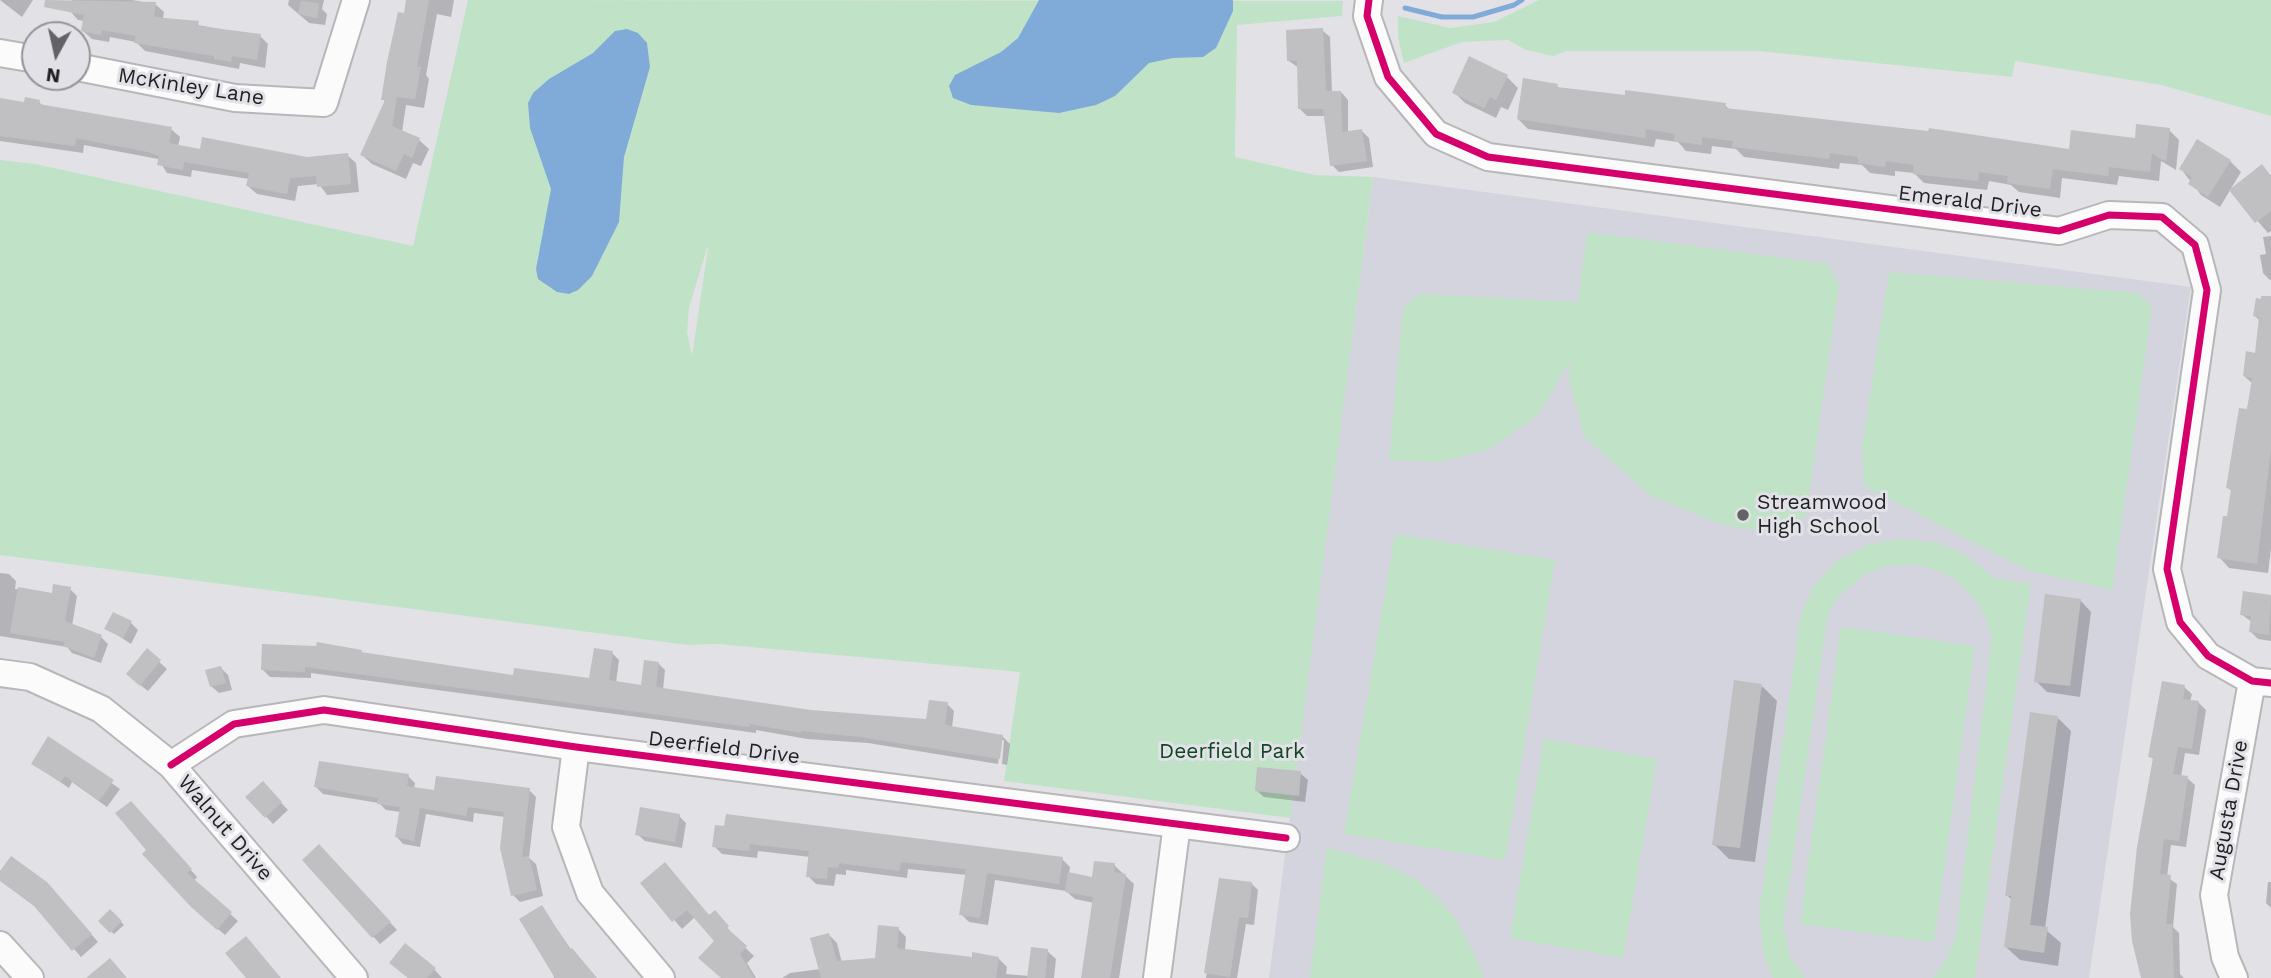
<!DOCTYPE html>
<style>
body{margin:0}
#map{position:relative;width:2271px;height:978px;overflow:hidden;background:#e2e2e6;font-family:"Work Sans",sans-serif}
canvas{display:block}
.north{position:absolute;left:21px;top:21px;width:70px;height:70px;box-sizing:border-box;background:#e1e1e7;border:2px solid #939398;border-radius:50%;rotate:188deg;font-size:19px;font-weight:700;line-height:28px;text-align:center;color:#1f1f21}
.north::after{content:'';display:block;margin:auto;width:24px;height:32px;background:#636366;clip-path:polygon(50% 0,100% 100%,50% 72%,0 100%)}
</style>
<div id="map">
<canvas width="2271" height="978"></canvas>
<div class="north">N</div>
</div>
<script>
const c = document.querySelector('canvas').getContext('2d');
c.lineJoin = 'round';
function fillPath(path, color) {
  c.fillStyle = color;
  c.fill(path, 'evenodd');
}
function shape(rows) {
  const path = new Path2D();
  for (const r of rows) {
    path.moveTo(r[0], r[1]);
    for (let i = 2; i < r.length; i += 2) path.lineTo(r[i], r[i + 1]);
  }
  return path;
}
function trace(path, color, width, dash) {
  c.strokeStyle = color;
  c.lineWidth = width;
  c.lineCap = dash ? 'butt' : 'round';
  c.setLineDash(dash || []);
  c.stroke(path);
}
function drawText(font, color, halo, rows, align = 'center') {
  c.font = font + ' "Work Sans",sans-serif';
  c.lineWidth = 6;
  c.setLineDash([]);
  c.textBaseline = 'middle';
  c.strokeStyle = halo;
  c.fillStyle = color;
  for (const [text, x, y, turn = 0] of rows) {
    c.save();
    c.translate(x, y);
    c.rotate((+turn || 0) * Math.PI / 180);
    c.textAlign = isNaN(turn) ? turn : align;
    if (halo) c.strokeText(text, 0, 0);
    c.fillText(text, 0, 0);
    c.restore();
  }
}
fillPath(shape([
 [1373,177,2191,287,2089,978,1269,978]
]), '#d3d4dd');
fillPath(shape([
 [468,0,1343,1,1342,16,1237,25,1235,157,1315,175,1373,177,1290,818,1004,781,1020,672,718,644,688,645,0,555,0,160,35,164,413,246],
 [707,248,708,248,692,356,687,332,689,308],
 [1539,0,2271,0,2271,116,2161,85,2015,61,2012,77,1758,51,1566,51,1553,56,1526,50,1508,40,1462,42,1404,63,1398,37,1398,16,1450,28,1494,22],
 [1587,232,1828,264,1839,285,1806,515,1779,535,1720,524,1652,496,1585,438,1569,380,1570,361,1538,415,1490,449,1440,462,1389,460,1403,308,1420,294,1578,302],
 [1889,272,2138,293,2152,307,2112,590,2030,571,1864,486,1862,448],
 [1395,534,1555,560,1505,860,1344,834],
 [1902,539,1938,543,1963,554,1995,578,2031,584,1975,978,1933,978,1946,960,1956,935,1992,636,1980,605,1954,578,1932,568,1908,564,1884,567,1865,574,1838,597,1828,614,1783,925,1790,957,1805,978,1773,978,1764,956,1759,914,1801,613,1814,586,1837,561,1867,545],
 [1841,627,1975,646,1934,942,1800,924],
 [1544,739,1657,759,1623,958,1510,938],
 [1327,848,1388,865,1415,879,1439,899,1456,920,1479,963,1483,978,1310,978]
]), '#c0e3c8');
fillPath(shape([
 [1039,0,1233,0,1233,11,1216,48,1203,57,1173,58,1149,63,1115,96,1096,105,1059,113,971,105,953,98,949,86,955,75,1001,52,1018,38],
 [627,29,638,33,647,43,650,67,624,157,619,222,592,276,578,290,569,294,557,292,538,279,536,269,551,189,530,128,528,103,533,93,549,79,593,53,615,31]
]), '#80abd9');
fillPath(shape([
 [0,0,33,0,22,17],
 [72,0,132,0,155,4,164,12,163,19,260,36,268,44,265,68,240,63,239,69,145,51,136,42,110,37,109,42,92,39,83,31,85,21,78,20,70,11],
 [289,0,324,0,322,9,327,14,325,25,309,23,288,5],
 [408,0,454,0,451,17,437,14,426,75,429,79,424,108,406,105,402,132,419,140,429,149,421,166,413,163,406,179,372,164,362,155,386,103,383,99],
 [1322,30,1330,37,1332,93,1341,92,1348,100,1348,133,1362,131,1369,138,1373,167,1339,172,1332,165,1325,116,1307,116,1300,109,1299,68,1289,61],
 [1507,77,1518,88,1508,110,1501,107,1496,118,1465,103,1454,92],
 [1557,86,1560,89,1725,105,1730,110,2070,151,2136,140,2169,130,2179,140,2176,170,2161,161,2159,181,2119,176,2117,185,2062,178,2060,198,2019,192,2011,185,1989,181,1987,190,1924,183,1914,173,1895,171,1895,176,1870,173,1862,165,1840,163,1839,169,1744,157,1736,149,1712,146,1711,154,1686,151,1678,142,1656,139,1654,147,1528,129,1518,119],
 [0,100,26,104,39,102,44,107,171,129,180,137,178,147,201,151,307,159,347,155,356,163,359,192,327,195,319,184,298,186,295,201,257,194,248,186,249,179,192,170,191,177,167,173,158,159,84,145,83,153,0,141],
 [2230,161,2241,172,2220,207,2201,195,2181,169],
 [2261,166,2271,176,2271,231,2268,233,2231,190],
 [2271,236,2271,280,2270,280,2263,273,2260,255,2266,254,2263,237],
 [2271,302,2271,549,2268,573,2229,568,2219,557,2233,492,2228,488,2253,384,2244,376,2256,355,2260,321,2255,316],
 [0,573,9,574,16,581,15,589,53,595,70,589,77,596,72,626,101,637,108,644,101,663,72,653,67,647,0,636],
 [2244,593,2271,596,2271,641,2258,639,2250,631,2252,622,2241,614],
 [2080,600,2091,612,2080,697,2047,692,2036,681],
 [131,623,138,630,131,644,106,628],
 [147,651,167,669,148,691,135,681],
 [361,651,364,655,514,677,591,680,612,653,619,660,616,683,642,687,658,663,665,670,663,690,811,712,928,721,947,704,954,711,952,728,1002,736,1010,744,1007,765,1002,764,1004,740,1001,740,998,764,868,743,807,739,756,730,756,733,311,673,311,678,270,677,263,670],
 [221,668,228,675,232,690,219,693,211,686],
 [1762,686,1777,701,1755,862,1729,859,1714,844],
 [2184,687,2192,694,2190,702,2199,703,2206,710,2199,755,2185,753,2181,777,2187,778,2195,785,2186,847,2171,845,2167,877,2177,884,2173,927,2179,933,2180,974,2184,978,2143,978,2155,761,2150,756],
 [2058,718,2071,731,2045,929,2061,943,2058,966,2020,960,2006,947,2012,900,2007,895],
 [48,738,120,789,107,807,72,782,69,788,33,764],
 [1300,773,1308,780,1305,802,1264,797,1256,790],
 [408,776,415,783,414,789,435,792,529,790,536,797,529,858,536,864,543,896,520,902,513,895,505,817,474,813,473,822,426,814,420,847,403,844,397,837,401,812,386,810,379,803,323,794,316,787],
 [263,784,288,810,273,824,248,797],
 [138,810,197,877,194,881,238,921,225,935,199,913,148,850],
 [679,816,686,823,682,848,645,841,637,834],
 [716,827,1062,859,1070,867,1069,874,1093,879,1114,865,1134,884,1119,978,1083,978,1094,903,1075,899,1066,891,995,880,988,925,969,922,961,914,967,875,908,869,907,878,846,870,846,875,836,874,834,886,816,884,808,876,810,857,758,851,757,858,722,854,714,846],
 [326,853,397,930,380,944,304,860],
 [0,874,54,891,98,942,81,957,40,910,0,880],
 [1221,880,1251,883,1258,890,1254,925,1246,924,1237,978,1206,978],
 [2268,882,2271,882,2271,908,2266,903],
 [642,883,723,921,734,937,754,956,747,963,756,978,722,978,716,941,695,917,682,929],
 [542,907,572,951,597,978,554,978],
 [110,911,124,925,114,934,100,921],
 [898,929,906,937,905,951,973,959,999,959,1007,967,1006,974,1029,976,1047,951,1056,959,1054,978,782,978,790,973,820,969,829,935,837,943,842,963,876,959],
 [434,969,442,978,409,978]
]), '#0003');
trace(shape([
 [1405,8,1442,17,1473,17,1514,5,1522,0]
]), '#80abd9', 5);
fillPath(shape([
 [45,0,156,2,154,17,199,21,198,26,261,34,257,60,232,56,231,62,214,59,214,56,134,43,136,36,102,30,101,35,81,31,84,15,44,7],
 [406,0,429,0,417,67,421,67,415,99,397,97,392,126,420,138,412,158,404,154,396,171,360,155,385,100,381,100,387,62,398,12,404,13],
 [301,1,319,3,317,18,298,14],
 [1323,28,1326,91,1341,91,1342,132,1362,129,1367,161,1330,166,1323,109,1298,109,1297,61,1287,61,1286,30],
 [1469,56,1508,75,1496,100,1490,97,1484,108,1452,93],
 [1523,78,1558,84,1557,87,1625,95,1625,90,1726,103,1725,108,1928,131,1929,128,2069,149,2071,130,2135,138,2136,124,2170,128,2166,162,2152,153,2150,172,2109,167,2108,176,2053,169,2050,189,2007,183,2008,176,1979,172,1978,181,1941,177,1913,174,1914,165,1886,161,1885,167,1858,163,1858,157,1830,153,1829,159,1732,147,1733,141,1702,137,1702,145,1674,141,1675,134,1646,129,1645,138,1517,119],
 [25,97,40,100,39,104,172,127,169,143,200,149,202,137,307,157,348,153,351,184,317,187,316,176,290,178,287,194,246,186,249,173,184,162,183,170,157,165,159,156,148,152,76,138,75,146,0,136,0,98,24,102],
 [2197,139,2231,160,2208,197,2188,184,2192,177,2179,169],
 [2262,164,2271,176,2271,211,2255,223,2229,190],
 [2261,296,2271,296,2271,448,2257,564,2217,558,2223,516,2227,516,2231,489,2226,488,2239,408,2247,409,2252,378,2243,376,2246,351,2255,353,2259,317,2253,316,2256,298,2261,299],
 [53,584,71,587,65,621,102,635,94,658,63,646,65,642,10,633,18,587,52,593],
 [2243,591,2271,595,2269,635,2249,632,2251,616,2240,615],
 [2045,594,2081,599,2070,686,2034,682],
 [113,612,132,621,123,638,104,629],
 [317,642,362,650,361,652,513,675,514,668,589,678,594,648,613,651,609,680,641,685,644,660,659,662,656,687,811,710,926,719,929,700,948,702,945,725,1003,735,1000,759,860,737,801,731,801,733,750,724,749,727,305,667,305,672,261,670,262,644,316,646],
 [147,648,161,660,140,686,126,674],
 [221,666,226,683,210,687,205,670],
 [1734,680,1762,684,1740,848,1712,845],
 [2162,681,2185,685,2183,699,2199,701,2192,749,2178,747,2173,774,2188,776,2179,841,2164,839,2160,874,2171,875,2166,924,2172,924,2174,978,2141,978,2132,941,2130,914,2137,847,2153,758,2148,757],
 [2030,712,2058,716,2030,925,2048,927,2044,953,2004,947,2011,896,2005,896],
 [48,736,114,780,99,801,65,776,61,782,31,764],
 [319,761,409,774,407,786,434,790,436,776,530,788,522,857,529,856,537,890,511,896,500,848,504,812,468,807,466,816,420,808,414,841,395,837,400,807,377,804,378,798,314,787],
 [1257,767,1301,771,1299,796,1255,791],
 [263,781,282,802,265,818,245,797],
 [131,801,192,869,187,873,232,912,217,930,190,906,142,854,146,850,115,813],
 [640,807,680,814,675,842,635,835],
 [726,814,1063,857,1059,884,987,873,980,918,959,915,966,869,901,862,899,871,839,863,838,868,828,867,827,879,806,877,809,851,750,844,749,851,712,847,715,825,724,826],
 [319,844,391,922,372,938,302,860],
 [11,856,47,882,92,934,72,951,34,906,0,881,0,871],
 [1094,861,1115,863,1114,872,1126,874,1110,978,1081,978,1093,897,1065,892,1068,872,1092,877],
 [665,862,709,915,715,910,729,926,727,928,747,946,740,954,754,978,721,978,698,958,714,941,687,910,672,922,640,883],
 [1219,878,1252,882,1248,918,1239,917,1230,977,1204,973],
 [542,905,570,950,572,948,597,978,555,978,519,919],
 [110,909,122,921,110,933,98,921],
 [878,925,899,927,897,948,972,957,972,952,999,957,996,978,821,978,810,938,829,933,837,961,875,958],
 [246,936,281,978,246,978,225,953],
 [405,943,436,968,427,978,408,978,389,963],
 [1031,947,1048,949,1045,978,1027,978],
 [110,958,127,978,86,978]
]), '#c0bfc1');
const minor = shape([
 [1369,0,1367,16,1388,77,1436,134,1488,157,2059,231,2109,215,2162,217,2195,245,2207,290,2167,569,2180,622,2208,656,2252,681,2271,683],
 [0,53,35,59],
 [77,67,235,98,324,103,356,0],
 [0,673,30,677,101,709,171,765,354,978],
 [576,747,566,827,590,893,661,978],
 [171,765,234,724,324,710,576,747,1286,838],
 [0,945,30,978],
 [1157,978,1177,824],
 [2234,978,2225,957,2214,895,2252,681]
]);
trace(minor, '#b7b7b9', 30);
trace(minor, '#fbfbfb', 26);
trace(shape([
 [1369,0,1367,16,1388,77,1436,134,1488,157,2059,231,2109,215,2162,217,2195,245,2207,290,2167,569,2180,622,2208,656,2252,681,2271,683],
 [171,765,234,724,324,710,576,747,1286,838]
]), '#d6006c', 7);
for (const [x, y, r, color] of [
 [1743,515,7,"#636366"]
]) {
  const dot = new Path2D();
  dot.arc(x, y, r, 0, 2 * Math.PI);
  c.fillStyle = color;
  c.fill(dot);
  trace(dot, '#e1e1e7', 2.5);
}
drawText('21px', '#1f1f21', '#e1e1e7', [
 ["McKinley Lane",191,87,9],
 ["Emerald Drive",1970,202,7],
 ["Deerfield Drive",724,748,7],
 ["Augusta Drive",2229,810,-80],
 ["Walnut Drive",225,828,49]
]);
drawText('21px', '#1f1f21', '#e1e1e7', [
 ["Streamwood",1757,503],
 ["High School",1757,527]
], 'left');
drawText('21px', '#0f461f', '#e1e1e7', [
 ["Deerfield Park",1232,752]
]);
</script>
